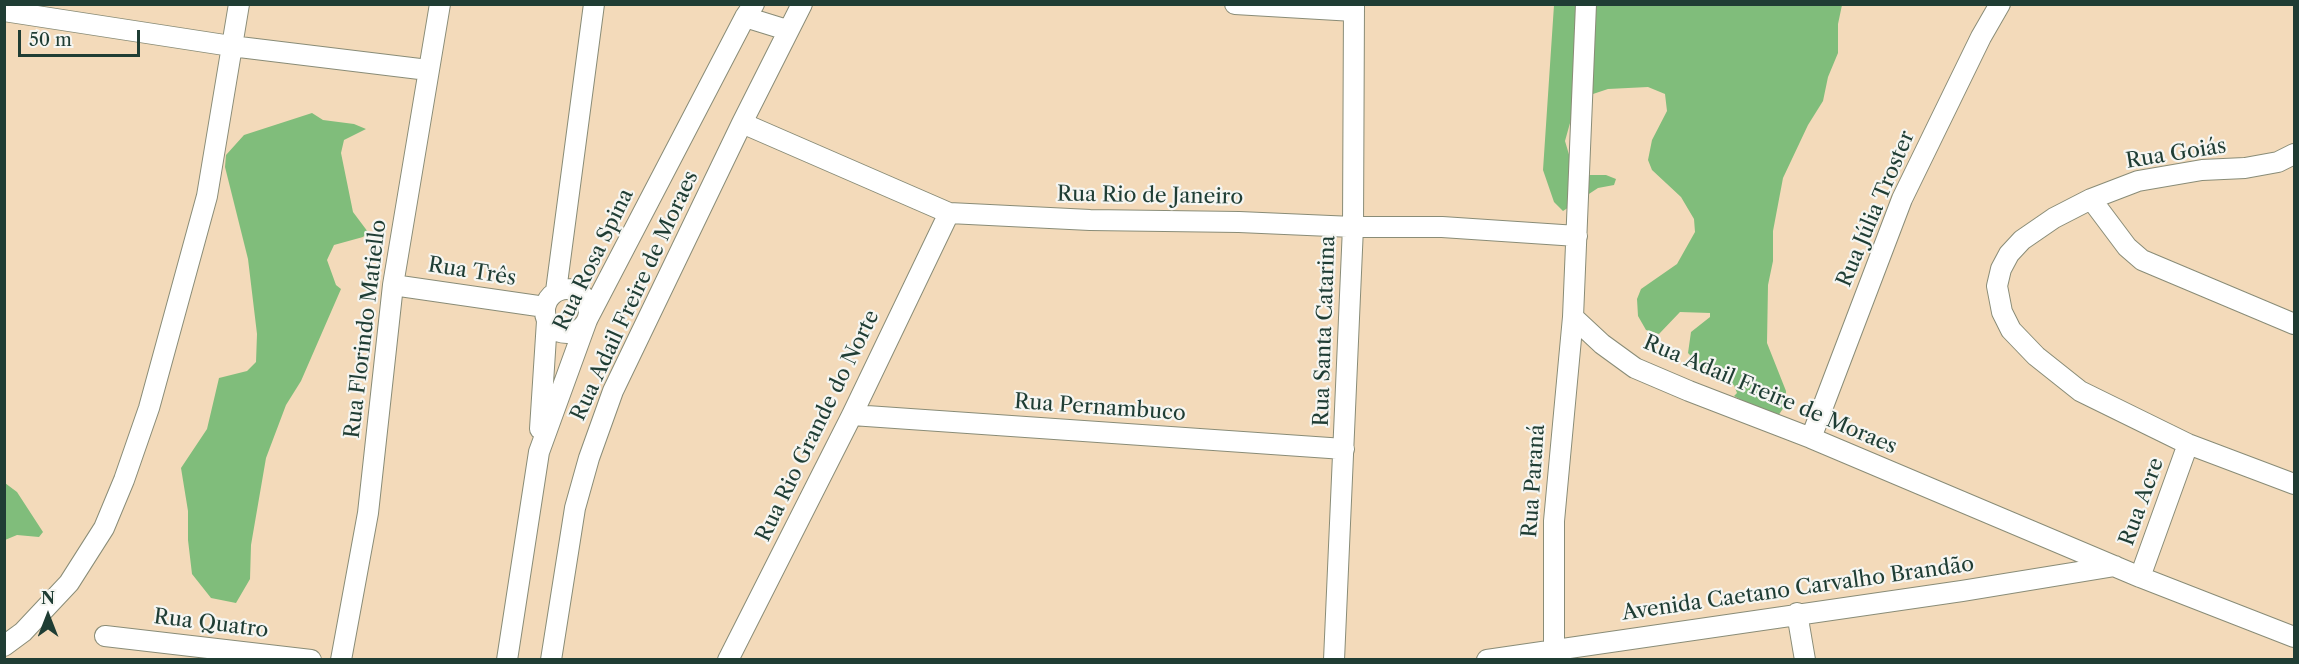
<!DOCTYPE html>
<meta charset="utf-8">
<style>
body{margin:0}
#map{position:relative;width:2299px;height:664px;overflow:hidden;background:#f3daba;font-family:"Libre Caslon Text",serif}
canvas{display:block}
.frame{position:absolute;inset:0;border:6px solid #1f3d34;pointer-events:none}
.north{position:absolute;left:18px;top:586px;width:60px;height:60px;-webkit-text-stroke:4px #f6f6f2;paint-order:stroke;rotate:0deg;font-size:16px;font-weight:700;line-height:24px;text-align:center;color:#1f3d34}
.north::after{content:'';display:block;margin:auto;width:21px;height:27px;background:#1f3d34;clip-path:polygon(50% 0,100% 100%,50% 72%,0 100%)}
.scale{position:absolute;left:18px;top:30px;width:122px;height:27px;box-sizing:border-box;border:3px solid #1f3d34;border-top:0;padding-left:8px;font-size:18px;line-height:21px;white-space:nowrap;color:#1f3d34;-webkit-text-stroke:4px #f6f6f2;paint-order:stroke}
</style>
<div id="map">
<canvas width="2299" height="664"></canvas>
<div class="frame"></div>
<div class="north">N</div>
<div class="scale">50 m</div>
</div>
<script>
const c = document.querySelector('canvas').getContext('2d');
c.lineJoin = 'round';
function fillPath(path, color) {
  c.fillStyle = color;
  c.fill(path, 'evenodd');
}
function shape(rows) {
  const path = new Path2D();
  for (const r of rows) {
    if (r.length === 3) {
      path.moveTo(r[0] + r[2], r[1]);
      path.arc(r[0], r[1], r[2], 0, 2 * Math.PI);
      continue;
    }
    path.moveTo(r[0], r[1]);
    for (let i = 2; i < r.length; i += 2) path.lineTo(r[i], r[i + 1]);
  }
  return path;
}
function trace(path, color, width, dash) {
  c.strokeStyle = color;
  c.lineWidth = width;
  c.lineCap = dash ? 'butt' : 'round';
  c.setLineDash(dash || []);
  c.stroke(path);
}
function drawText(font, color, halo, rows, align = 'center') {
  c.font = font + ' "Libre Caslon Text",serif';
  c.lineWidth = 4.5;
  c.setLineDash([]);
  c.textBaseline = 'middle';
  c.strokeStyle = halo;
  c.fillStyle = color;
  for (const [text, x, y, turn = 0] of rows) {
    c.save();
    c.translate(x, y);
    c.rotate((+turn || 0) * Math.PI / 180);
    c.textAlign = isNaN(turn) ? turn : align;
    if (halo) c.strokeText(text, 0, 0);
    c.fillText(text, 0, 0);
    c.restore();
  }
}
fillPath(shape([
 [1554,5,1842,5,1838,24,1838,53,1828,77,1823,101,1808,125,1783,178,1773,231,1773,261,1768,285,1767,343,1786,391,1786,404,1776,419,1734,396,1737,393,1734,385,1700,365,1688,353,1691,332,1710,317,1710,313,1680,312,1659,334,1646,330,1638,316,1637,299,1641,289,1677,264,1695,232,1694,219,1681,197,1652,170,1648,160,1652,140,1667,111,1665,94,1648,87,1608,89,1584,97,1575,105,1565,141,1575,175,1606,175,1616,179,1614,185,1598,188,1563,211,1554,202,1543,170],
 [312,113,323,120,354,124,366,129,344,140,341,153,353,212,368,232,363,237,334,245,327,260,336,285,341,289,301,381,286,405,266,458,251,545,250,579,236,603,211,598,192,574,188,540,188,511,181,468,207,429,219,378,247,371,256,362,257,334,248,259,225,167,226,155,244,135],
 [5,483,17,492,43,532,39,537,17,535,5,540]
]), '#80bd7b');
const minor = shape([
 [1235,4,1354,11],
 [4,11,231,46,428,70],
 [745,17,787,30],
 [742,123,949,213,1090,220,1239,222,1353,227,1442,227,1577,236],
 [2294,154,2278,162,2245,168,2202,170,2138,181,2091,199,2054,218,2022,240,2009,254,2001,269,1997,286,2002,312,2011,330,2036,356,2080,391,2188,444,2294,484],
 [2091,199,2127,247,2142,260,2294,324],
 [393,285,545,307],
 [567,311,22],
 [556,291,594,4],
 [1573,317,1602,344,1635,368,1689,391,1811,438,2140,577,2294,637],
 [852,415,1344,449],
 [540,429,547,321],
 [1811,438,1902,199,1981,37,2000,4],
 [2140,577,2188,444],
 [1797,613,1805,660],
 [105,636,311,660],
 [4,646,23,632,69,583,104,528,124,480,149,408,207,196,239,4],
 [1554,648,1554,521,1573,317,1586,4],
 [341,660,368,513,393,285,440,4],
 [507,660,539,452,587,320,745,17,754,4],
 [551,660,575,508,589,458,613,391,742,123,802,4],
 [728,660,852,415,949,213],
 [1334,660,1353,227,1354,4],
 [1487,660,1962,591,2115,566]
]);
trace(minor, '#898c77', 22);
trace(minor, '#fff', 20);
drawText('21px', '#1f3d34', '#f6f6f2', [
 ["Rua Goiás",2176,154,-9],
 ["Rua Rio de Janeiro",1150,196,1],
 ["Rua Júlia Troster",1876,209,-67],
 ["Rua Rosa Spina",594,260,-64],
 ["Rua Três",472,272,9],
 ["Rua Adail Freire de Moraes",635,296,-65],
 ["Rua Florindo Matiello",366,329,-83],
 ["Rua Santa Catarina",1325,331,-88],
 ["Rua Adail Freire de Moraes",1770,395,23],
 ["Rua Pernambuco",1100,408,4],
 ["Rua Rio Grande do Norte",818,426,-64],
 ["Rua Paraná",1534,481,-86],
 ["Rua Acre",2142,502,-70],
 ["Avenida Caetano Carvalho Brandão",1798,589,-8],
 ["Rua Quatro",211,624,7]
]);
</script>
